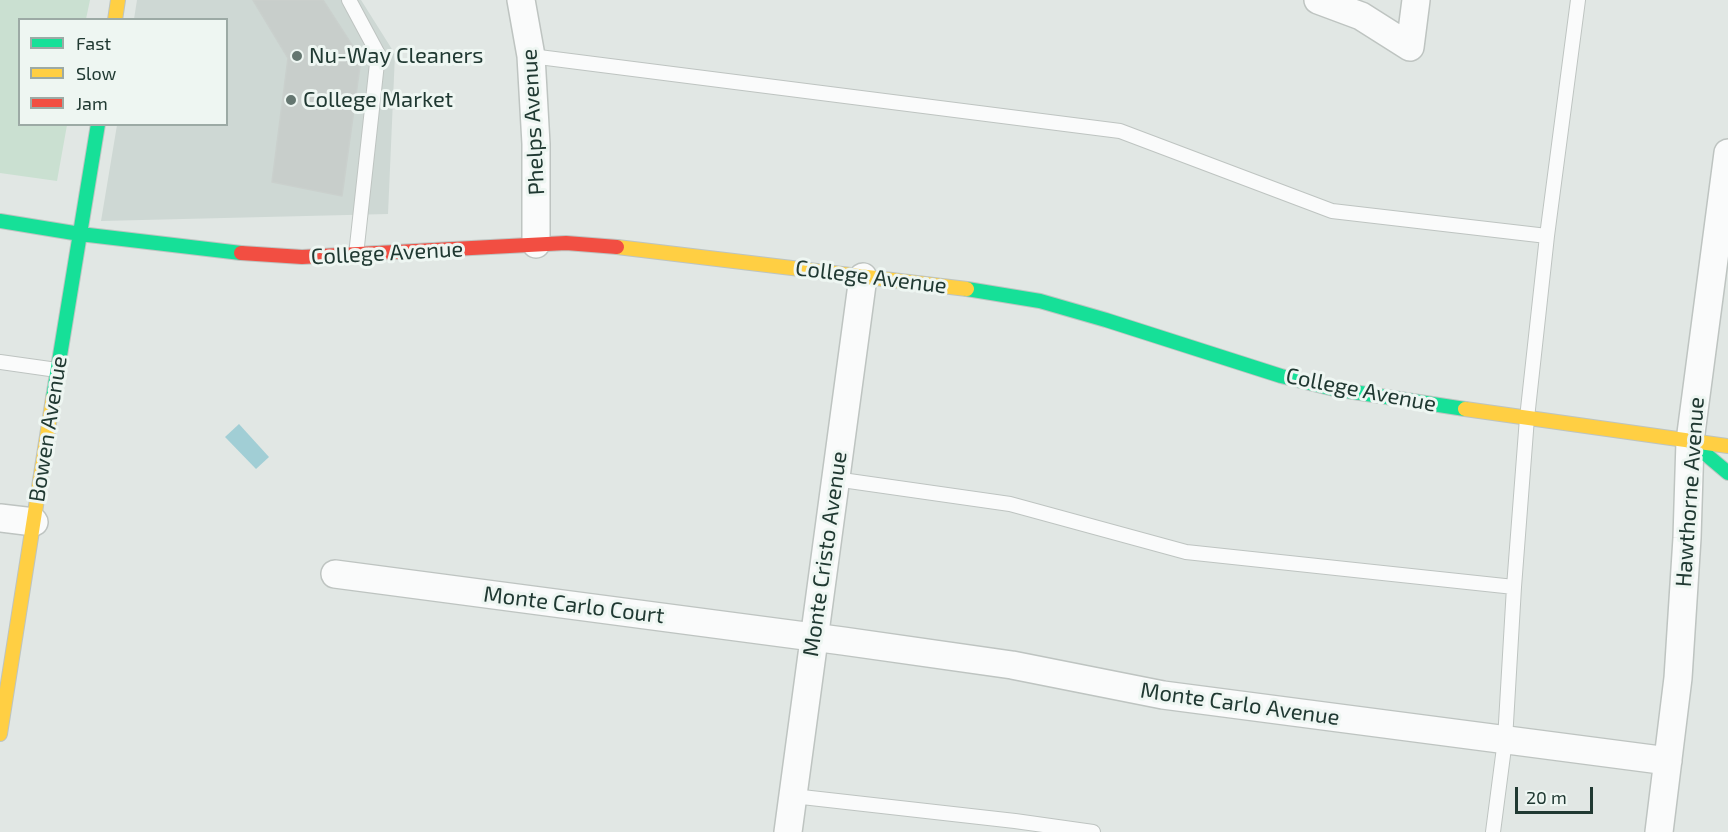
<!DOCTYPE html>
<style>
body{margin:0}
#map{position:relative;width:1728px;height:832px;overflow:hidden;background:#e1e7e4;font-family:"Exo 2",sans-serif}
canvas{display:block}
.legend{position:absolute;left:18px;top:18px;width:210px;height:108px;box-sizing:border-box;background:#eef6f2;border:2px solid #9caaa5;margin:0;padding:8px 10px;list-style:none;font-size:18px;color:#203932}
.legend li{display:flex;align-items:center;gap:12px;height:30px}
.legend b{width:30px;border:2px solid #9caaa5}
.scale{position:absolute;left:1515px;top:787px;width:78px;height:27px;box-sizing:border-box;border:3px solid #203932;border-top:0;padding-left:8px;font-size:18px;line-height:21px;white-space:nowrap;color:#203932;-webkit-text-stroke:4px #eef6f2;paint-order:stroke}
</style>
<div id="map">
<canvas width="1728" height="832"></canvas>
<ul class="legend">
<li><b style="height:8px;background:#16e098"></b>Fast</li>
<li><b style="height:8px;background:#ffcf43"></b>Slow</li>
<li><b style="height:8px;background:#f24e42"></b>Jam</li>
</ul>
<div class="scale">20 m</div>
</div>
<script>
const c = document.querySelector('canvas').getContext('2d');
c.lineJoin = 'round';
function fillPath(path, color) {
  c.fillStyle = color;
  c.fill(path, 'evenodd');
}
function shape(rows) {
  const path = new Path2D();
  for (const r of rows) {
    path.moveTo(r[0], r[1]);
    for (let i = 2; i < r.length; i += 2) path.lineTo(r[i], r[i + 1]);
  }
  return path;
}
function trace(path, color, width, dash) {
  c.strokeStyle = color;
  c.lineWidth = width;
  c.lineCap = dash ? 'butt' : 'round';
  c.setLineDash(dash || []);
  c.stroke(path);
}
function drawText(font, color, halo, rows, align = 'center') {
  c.font = font + ' "Exo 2",sans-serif';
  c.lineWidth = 6;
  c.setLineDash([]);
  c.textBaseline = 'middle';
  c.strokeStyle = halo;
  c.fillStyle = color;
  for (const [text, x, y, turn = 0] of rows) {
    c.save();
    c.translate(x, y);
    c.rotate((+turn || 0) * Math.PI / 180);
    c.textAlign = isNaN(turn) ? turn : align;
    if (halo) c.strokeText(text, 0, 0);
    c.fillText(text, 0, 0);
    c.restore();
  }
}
fillPath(shape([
 [137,0,361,0,395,54,388,214,101,221,117,125,226,124,226,20,134,19]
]), '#ced8d4');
fillPath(shape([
 [0,0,90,0,86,19,20,20,20,124,67,125,57,181,0,173]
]), '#cae0d1');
fillPath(shape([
 [239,424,269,457,256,469,225,437]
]), '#a1ced5');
const building = shape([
 [253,0,323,0,361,59,342,196,272,182,288,58,253,0]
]);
fillPath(building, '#c8cecb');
trace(building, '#cad0cd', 1.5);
const lane = shape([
 [349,0,378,54,356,255],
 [531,56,1120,131,1332,211,1547,236],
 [0,362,57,370],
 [835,479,1010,504,1186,552,1514,587],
 [793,796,1015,821,1093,832],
 [1493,832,1505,740,1514,587,1527,418,1547,236,1578,0]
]);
const street = shape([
 [521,0,531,56,536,144,536,244],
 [1318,0,1361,16,1410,47,1416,0],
 [0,518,34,522],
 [335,574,843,641,1012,665,1163,695,1668,761],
 [788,832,863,277],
 [1659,832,1678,678,1687,538,1690,441,1728,153]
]);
const fast = shape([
 [0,221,80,234,241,253],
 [967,289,1040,301,1106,320,1281,376,1334,389,1465,409],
 [53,398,98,124],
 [1690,441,1728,473]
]);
const slow = shape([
 [115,20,118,0],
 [617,247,967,289],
 [1465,409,1728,446],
 [0,734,53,398]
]);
const jam = shape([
 [241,253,302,257,566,243,617,247]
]);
trace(lane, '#bec4c1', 16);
trace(street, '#bec4c1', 30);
trace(fast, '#bdc4c1', 16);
trace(slow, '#bdc4c1', 16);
trace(jam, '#bdc4c1', 16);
trace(lane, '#fafbfb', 14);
trace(street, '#fafbfb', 27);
trace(fast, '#16e098', 14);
trace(slow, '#ffcf43', 14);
trace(jam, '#f24e42', 14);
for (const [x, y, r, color] of [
 [297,56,6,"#647670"],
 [291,100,6,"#647670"]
]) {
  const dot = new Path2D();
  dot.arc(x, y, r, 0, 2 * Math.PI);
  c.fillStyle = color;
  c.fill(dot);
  trace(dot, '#eef6f2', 2);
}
drawText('22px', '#203932', '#eef6f2', [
 ["Nu-Way Cleaners",309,56],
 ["College Market",303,100]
], 'left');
drawText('22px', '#203932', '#eef6f2', [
 ["Phelps Avenue",533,122,-93],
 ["College Avenue",387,253,-3],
 ["College Avenue",871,277,7],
 ["College Avenue",1361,390,11],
 ["Bowen Avenue",48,429,-81],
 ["Hawthorne Avenue",1690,492,-86],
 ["Monte Cristo Avenue",825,554,-82],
 ["Monte Carlo Court",574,605,7],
 ["Monte Carlo Avenue",1240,704,8]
]);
</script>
